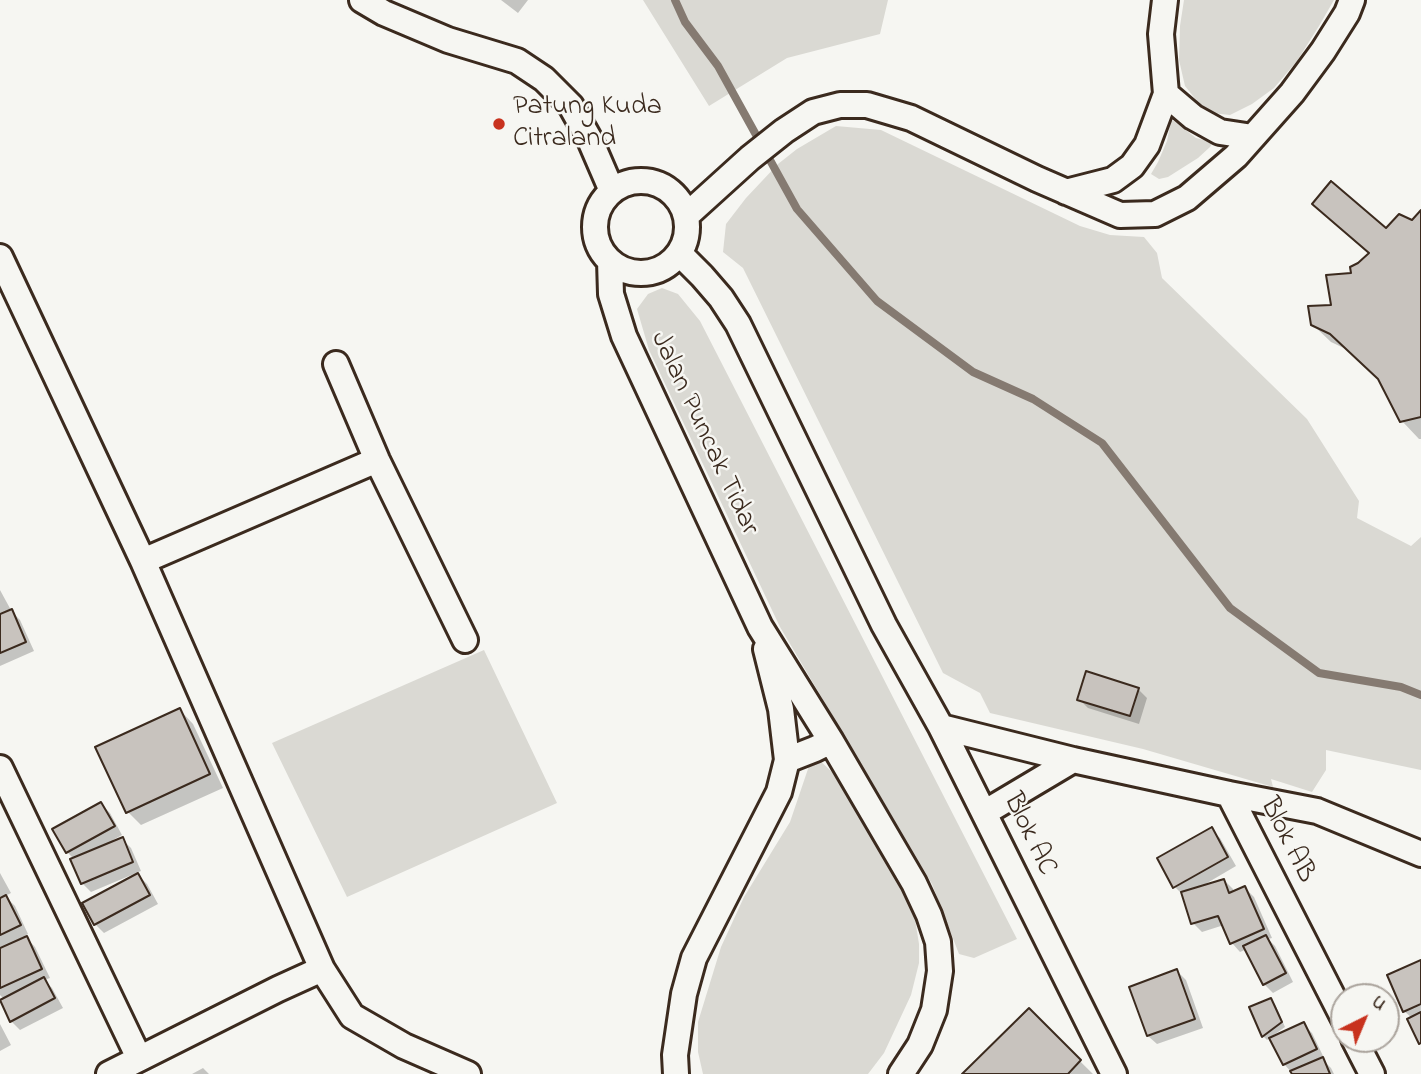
<!DOCTYPE html>
<style>
body{margin:0}
#map{position:relative;width:1421px;height:1074px;overflow:hidden;background:#f6f6f2;font-family:"Indie Flower",sans-serif}
canvas{display:block}
.north{position:absolute;left:1330px;top:983px;width:70px;height:70px;box-sizing:border-box;background:#f6f6f2;border:2px solid #aba49d;border-radius:50%;rotate:43deg;font-size:19px;font-weight:700;line-height:28px;text-align:center;color:#3b2a1e}
.north::after{content:'';display:block;margin:auto;width:24px;height:32px;background:#c8321e;clip-path:polygon(50% 0,100% 100%,50% 72%,0 100%)}
</style>
<div id="map">
<canvas width="1421" height="1074"></canvas>
<div class="north">U</div>
</div>
<script>
const c = document.querySelector('canvas').getContext('2d');
c.lineJoin = 'round';
function fillPath(path, color) {
  c.fillStyle = color;
  c.fill(path, 'evenodd');
}
function shape(rows) {
  const path = new Path2D();
  for (const r of rows) {
    if (r.length === 3) {
      path.moveTo(r[0] + r[2], r[1]);
      path.arc(r[0], r[1], r[2], 0, 2 * Math.PI);
      continue;
    }
    path.moveTo(r[0], r[1]);
    for (let i = 2; i < r.length; i += 2) path.lineTo(r[i], r[i + 1]);
  }
  return path;
}
function trace(path, color, width, dash) {
  c.strokeStyle = color;
  c.lineWidth = width;
  c.lineCap = dash ? 'butt' : 'round';
  c.setLineDash(dash || []);
  c.stroke(path);
}
function drawText(font, color, halo, rows, align = 'center') {
  c.font = font + ' "Indie Flower",sans-serif';
  c.lineWidth = 5;
  c.setLineDash([]);
  c.textBaseline = 'middle';
  c.strokeStyle = halo;
  c.fillStyle = color;
  for (const [text, x, y, turn = 0] of rows) {
    c.save();
    c.translate(x, y);
    c.rotate((+turn || 0) * Math.PI / 180);
    c.textAlign = isNaN(turn) ? turn : align;
    if (halo) c.strokeText(text, 0, 0);
    c.fillText(text, 0, 0);
    c.restore();
  }
}
fillPath(shape([
 [643,0,888,0,880,34,787,58,709,106],
 [1184,0,1334,0,1319,26,1297,61,1274,88,1252,104,1230,115,1212,113,1201,106,1185,86,1179,60,1180,26],
 [1171,121,1174,121,1196,138,1213,142,1210,147,1198,158,1168,177,1159,179,1151,174,1158,162,1167,141],
 [836,126,881,130,1080,226,1110,235,1144,237,1157,253,1162,278,1307,419,1359,501,1357,518,1411,546,1421,537,1421,770,1326,750,1326,770,1312,792,1271,779,1273,787,1143,749,990,713,980,693,943,673,743,268,723,252,726,224,746,198,778,164,797,149],
 [662,288,678,294,700,321,1017,939,974,958,959,954,932,884,780,627,649,350,637,309,648,294],
 [484,650,557,803,347,897,272,743],
 [817,758,832,772,904,892,915,919,919,944,919,963,911,995,884,1053,868,1074,703,1074,698,1052,698,1022,721,947,744,897,790,822,809,766]
]), '#dad9d3');
fillPath(shape([
 [501,0,528,0,518,13],
 [1314,204,1386,231,1413,222,1421,213,1421,439,1419,439,1402,421,1381,380,1350,351,1331,342,1312,324,1333,307,1353,274,1370,255,1332,222],
 [0,590,12,612,20,620,34,651,0,666],
 [1138,689,1147,698,1139,724,1088,708,1079,699],
 [180,710,193,724,223,788,141,825,128,812],
 [101,804,110,813,122,835,113,840,114,843,122,839,131,848,141,871,91,892,82,883,74,859,67,852],
 [1211,830,1220,838,1236,866,1202,886,1202,887,1224,880,1233,889,1234,893,1245,888,1254,897,1272,938,1268,939,1275,946,1293,982,1273,993,1264,984,1247,949,1240,952,1232,943,1224,925,1202,932,1193,923,1185,897,1175,887],
 [0,873,11,893,5,896,15,906,28,934,25,936,35,947,50,978,44,980,52,988,63,1008,20,1030,11,1021,5,1000,0,995],
 [138,875,147,884,158,904,104,933,95,924],
 [1421,962,1421,1044,1412,1018,1404,1011],
 [1177,971,1186,980,1203,1028,1157,1044,1148,1036],
 [1271,1000,1275,1004,1285,1027,1271,1037,1303,1024,1312,1033,1324,1058,1322,1059,1331,1068,1334,1074,1293,1074,1284,1064,1271,1037,1267,1040,1263,1036,1252,1008],
 [1029,1011,1093,1074,965,1074],
 [0,1024,11,1045,0,1051],
 [203,1068,209,1074,192,1074]
]), '#0003');
trace(shape([
 [675,0,685,22,718,66,797,209,877,301,973,372,1033,399,1102,443,1230,608,1319,673,1401,687,1421,695]
]), '#857a71', 8);
const building = shape([
 [1331,181,1386,228,1399,214,1412,220,1421,210,1421,417,1400,422,1378,379,1330,334,1311,325,1308,306,1331,305,1326,275,1351,273,1350,267,1358,263,1369,253,1312,204,1331,181],
 [12,609,26,642,0,653,0,614,12,609],
 [1086,671,1139,688,1130,716,1077,700,1086,671],
 [180,708,210,774,126,813,95,747,180,708],
 [101,802,115,826,66,853,52,829,101,802],
 [1212,827,1228,857,1173,888,1157,858,1212,827],
 [123,837,133,862,81,884,70,859,123,837],
 [138,873,150,895,94,925,82,903,138,873],
 [1224,879,1229,893,1245,886,1264,929,1230,944,1218,916,1191,924,1181,892,1224,879],
 [6,895,21,925,0,935,0,898,6,895],
 [1266,935,1286,973,1263,985,1243,946,1266,935],
 [27,936,42,969,0,988,0,948,27,936],
 [1421,960,1421,1004,1403,1012,1387,975,1421,960],
 [1177,969,1195,1019,1147,1036,1129,987,1177,969],
 [44,977,55,998,10,1022,0,1000,44,977],
 [1271,998,1282,1022,1262,1037,1249,1007,1271,998],
 [1029,1008,1081,1060,1068,1074,962,1074,1029,1008],
 [1421,1012,1421,1043,1419,1044,1407,1019,1421,1012],
 [1304,1022,1317,1049,1283,1065,1269,1038,1304,1022],
 [1323,1057,1330,1074,1292,1074,1290,1071,1323,1057]
]);
fillPath(building, '#c8c3be');
trace(building, '#3b2a1e', 2);
const minor = shape([
 [362,0,384,13,448,40,517,61,544,79,571,106,590,140,612,191],
 [1166,94,1193,117,1220,132,1253,137],
 [641,227,46],
 [1066,192,1113,180,1132,166,1147,145,1166,94,1161,34,1165,0],
 [686,216,750,158,784,131,813,112,840,105,867,105,911,118,1037,179,1120,215,1155,214,1187,198,1236,156,1292,93,1323,51,1347,13,1352,0],
 [679,253,702,276,721,298,738,324,884,625,941,727,984,813,1114,1074],
 [0,257,143,561,322,969],
 [610,261,611,294,624,336,760,627,831,741,914,883,929,915,938,942,940,971,934,1010,920,1045,901,1074],
 [336,364,377,460,465,640],
 [143,561,377,460],
 [941,727,1073,760,1229,794,1344,1019],
 [787,760,815,749,831,741],
 [0,768,139,1058],
 [1229,794,1317,811,1421,854],
 [984,813,1073,760],
 [1354,1039,1372,1074],
 [109,1074,278,989,322,969,352,1016,404,1046,468,1074],
 [676,1074,675,1055,684,994,694,958,779,792,787,760,781,709,766,649]
]);
trace(minor, '#3b2a1e', 30);
trace(minor, '#f6f6f2', 24);
for (const [x, y, r, color] of [
 [499,124,7,"#c8321e"]
]) {
  const dot = new Path2D();
  dot.arc(x, y, r, 0, 2 * Math.PI);
  c.fillStyle = color;
  c.fill(dot);
  trace(dot, '#f6f6f2', 2.5);
}
drawText('28px', '#3b2a1e', '#f6f6f2', [
 ["Patung Kuda",513,108],
 ["Citraland",513,140]
], 'left');
drawText('28px', '#3b2a1e', '#f6f6f2', [
 ["Jalan Puncak Tidar",703,434,65],
 ["Blok AC",1028,835,64],
 ["Blok AB",1286,841,63]
]);
</script>
